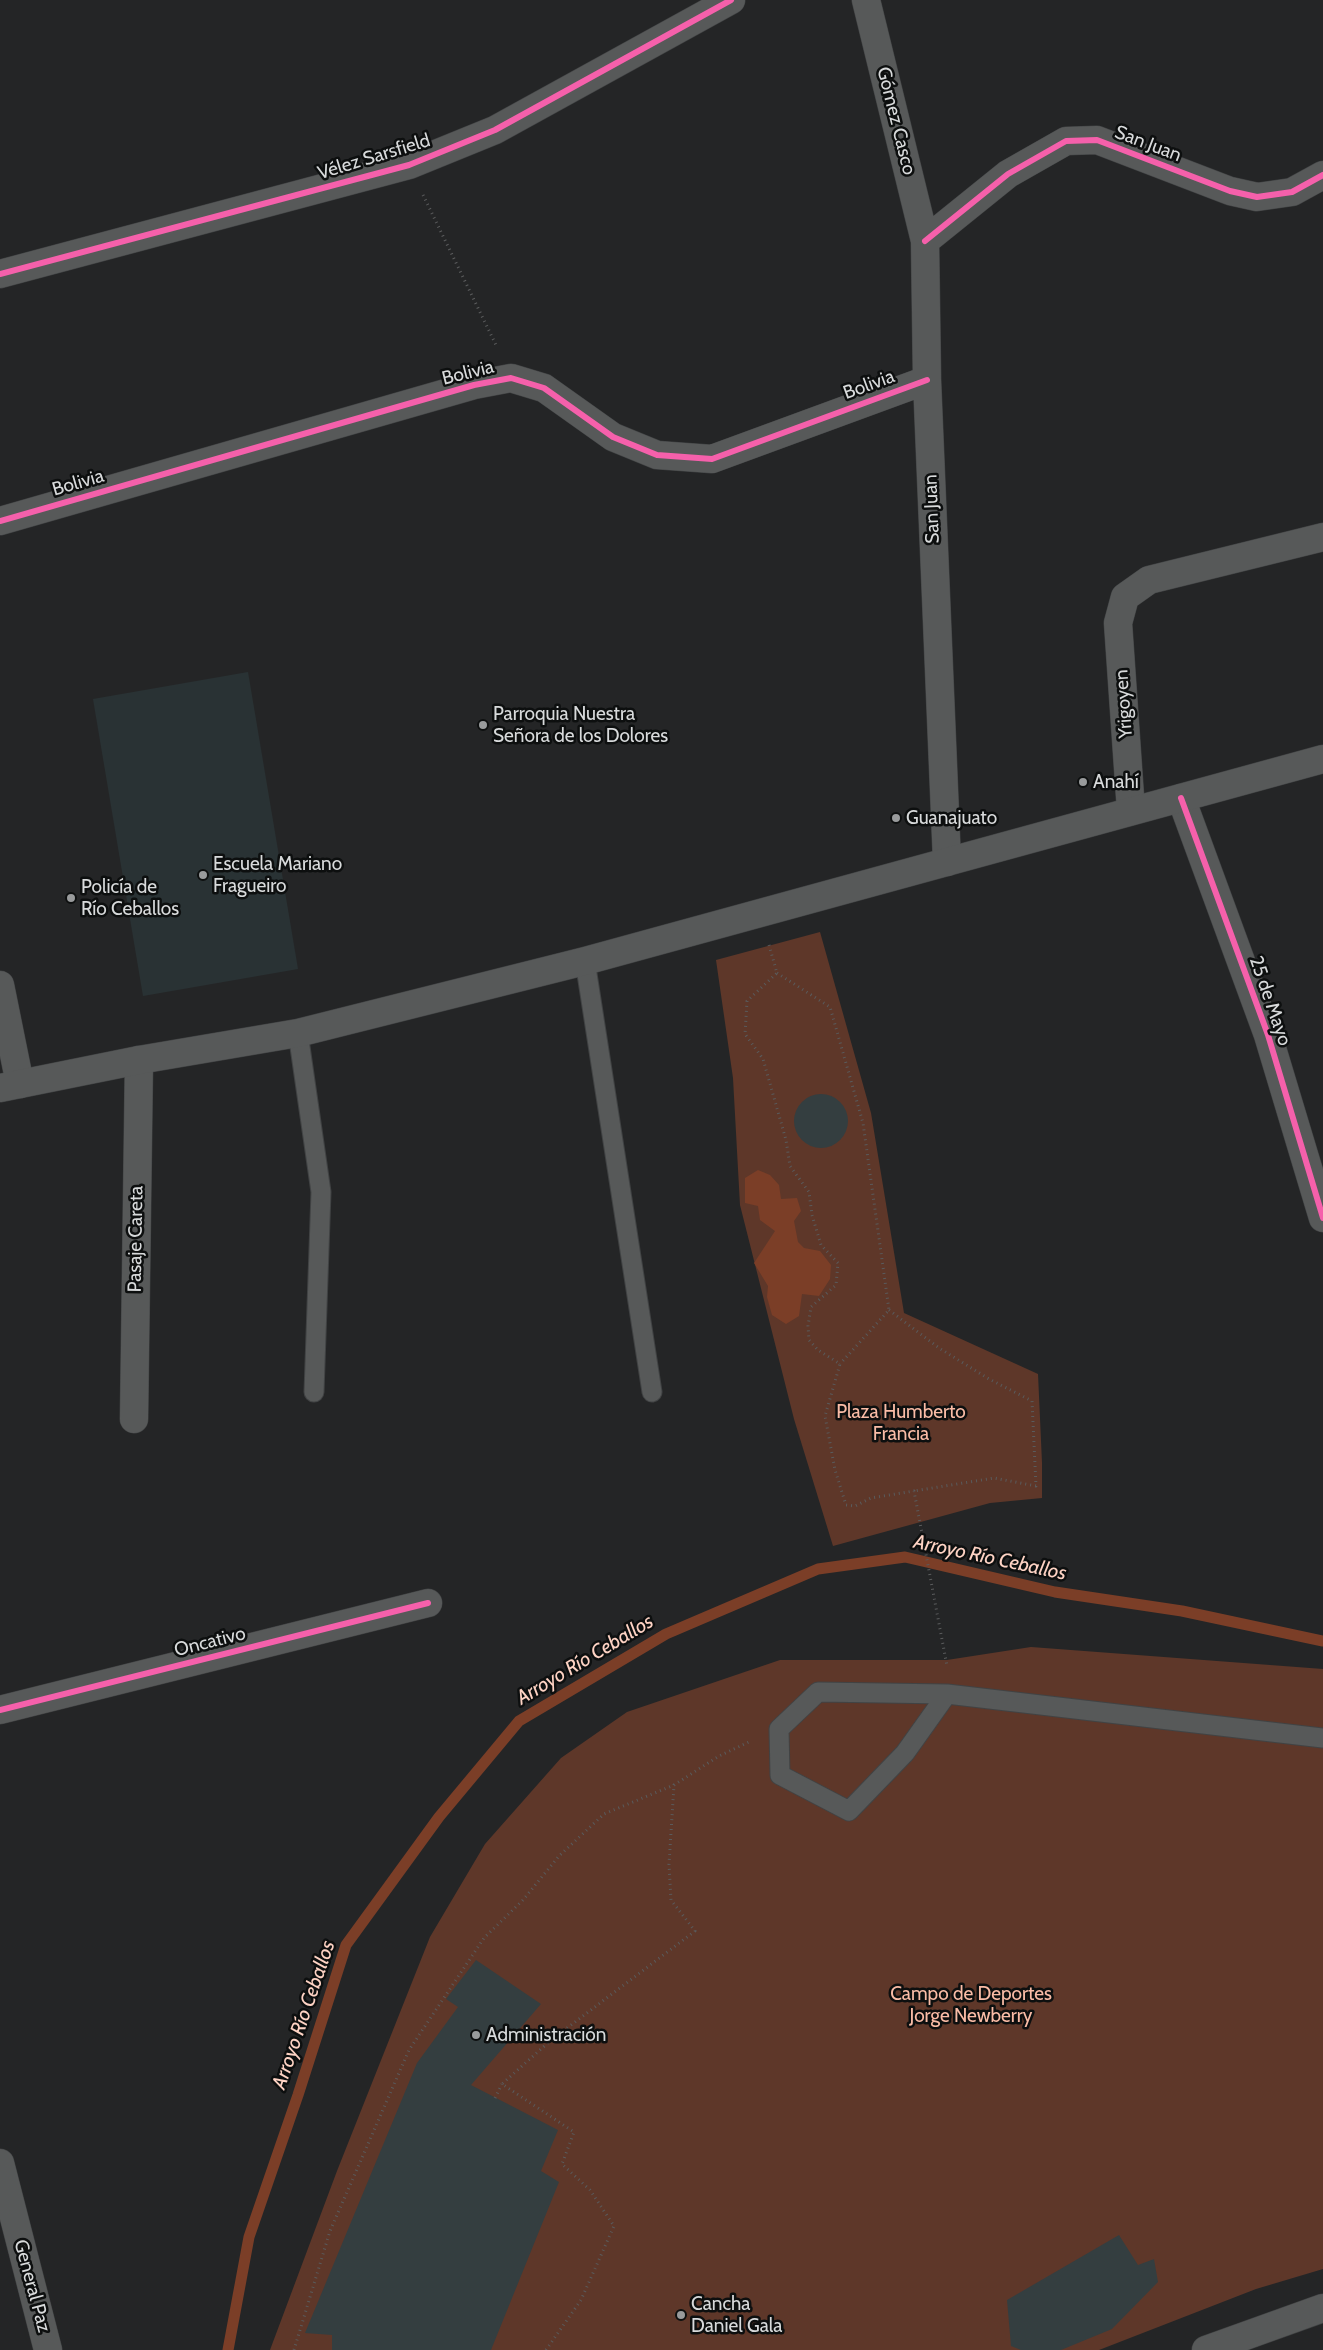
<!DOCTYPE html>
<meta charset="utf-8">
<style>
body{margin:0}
canvas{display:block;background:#242526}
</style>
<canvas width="1323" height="2350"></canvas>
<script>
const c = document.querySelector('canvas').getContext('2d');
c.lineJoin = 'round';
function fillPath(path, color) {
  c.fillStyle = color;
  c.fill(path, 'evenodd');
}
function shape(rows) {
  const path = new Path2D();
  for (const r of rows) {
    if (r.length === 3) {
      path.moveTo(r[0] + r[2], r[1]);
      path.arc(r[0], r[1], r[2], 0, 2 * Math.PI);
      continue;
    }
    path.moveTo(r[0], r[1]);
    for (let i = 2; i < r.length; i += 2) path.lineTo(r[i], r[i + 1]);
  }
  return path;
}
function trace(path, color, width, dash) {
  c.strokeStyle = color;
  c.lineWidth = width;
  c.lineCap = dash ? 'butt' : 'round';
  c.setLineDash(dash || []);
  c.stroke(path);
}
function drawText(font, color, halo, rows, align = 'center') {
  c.font = font + ' Cabin,sans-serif';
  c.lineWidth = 5;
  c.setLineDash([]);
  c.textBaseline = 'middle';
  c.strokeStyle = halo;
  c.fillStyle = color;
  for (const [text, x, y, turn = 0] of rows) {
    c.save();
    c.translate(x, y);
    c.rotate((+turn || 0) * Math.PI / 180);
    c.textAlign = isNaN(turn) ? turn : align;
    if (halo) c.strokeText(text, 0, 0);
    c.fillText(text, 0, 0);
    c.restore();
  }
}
fillPath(shape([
 [248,672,298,969,143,996,93,699]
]), '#293234');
fillPath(shape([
 [820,932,871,1113,904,1313,1038,1374,1042,1463,1042,1498,990,1503,833,1546,794,1419,740,1205,733,1078,716,960],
 [1031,1647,1323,1669,1323,2269,1256,2289,1099,2350,270,2350,337,2171,430,1937,485,1844,561,1758,627,1712,780,1660,947,1660]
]), '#5e3729');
fillPath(shape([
 [758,1170,770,1175,779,1185,781,1199,797,1198,801,1211,794,1221,798,1242,804,1248,820,1251,831,1265,830,1279,819,1296,802,1294,799,1316,786,1324,772,1315,767,1297,768,1286,754,1263,775,1231,760,1220,758,1206,745,1203,745,1178]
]), '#7b3e27');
trace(shape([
 [228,2350,249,2237,298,2095,346,1945,439,1817,519,1721,666,1634,818,1569,905,1557,1055,1592,1182,1611,1323,1641]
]), '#7b3e27', 11);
fillPath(shape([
 [821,1121,27],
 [476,1960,541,2004,471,2085,558,2130,541,2171,559,2182,491,2350,332,2350,332,2335,305,2333,417,2063,458,2007,446,1999],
 [1119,2235,1138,2265,1154,2259,1158,2282,1112,2329,1061,2350,1021,2350,1011,2346,1007,2300]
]), '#343e40');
const service = shape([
 [585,961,652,1392],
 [298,1033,321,1192,314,1392],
 [947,1694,905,1753,849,1811,780,1775,779,1729,818,1692,947,1694,1323,1738]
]);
const minor = shape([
 [866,0,925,241,927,380,947,862],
 [925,241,1008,174,1066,141,1097,140,1230,191,1257,197,1292,192,1323,175],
 [0,274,409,165,495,130,731,0],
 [0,521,474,385,511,378,544,388,613,437,657,455,712,459,927,380],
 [1181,798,1268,1035,1323,1218],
 [1131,811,1118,623,1125,597,1149,580,1323,537],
 [0,985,20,1084],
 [134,1419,139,1060],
 [0,1710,428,1603],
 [0,2163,48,2350],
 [1206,2350,1323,2308]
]);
const secondary = shape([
 [0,1088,139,1060,298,1033,585,961,1323,759]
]);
trace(service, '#414344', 21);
trace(minor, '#414344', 29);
trace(secondary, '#414344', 29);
trace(shape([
 [423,195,497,347],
 [769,945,777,973,747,1001,745,1034,763,1059,786,1140,790,1166,809,1192,812,1215,821,1245,838,1263,836,1285,811,1307,808,1326,809,1340,818,1350,840,1364,825,1416,835,1470,846,1505,855,1506,871,1498,914,1491,947,1666],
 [777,973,830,1007,863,1123,889,1310,840,1364],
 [889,1310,939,1348,989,1379,1032,1401,1036,1486,994,1478,914,1491],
 [495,2098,502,2084],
 [294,2350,330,2231,409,2050,484,1938,523,1900,559,1856,604,1814,674,1785],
 [546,2350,581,2300,614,2226,590,2190,562,2164,574,2132,502,2084,550,2041,695,1931,671,1900,669,1864,674,1785,719,1756,751,1741]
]), '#5a5b5c', 3, [1, 4]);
trace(service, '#575959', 19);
trace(minor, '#575959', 28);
trace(secondary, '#575959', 28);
trace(shape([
 [925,241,1008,174,1066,141,1097,140,1230,191,1257,197,1292,192,1323,175],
 [0,274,409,165,495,130,731,0],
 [0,521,474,385,511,378,544,388,613,437,657,455,712,459,927,380],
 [1181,798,1268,1035,1323,1218],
 [0,1710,428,1603]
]), '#f560ab', 6);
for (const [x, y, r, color] of [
 [483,725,5,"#999b9c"],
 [1083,782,5,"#999b9c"],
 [896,818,5,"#999b9c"],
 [203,875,5,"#999b9c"],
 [71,898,5,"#999b9c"],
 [476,2035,5,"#999b9c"],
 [681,2315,5,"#999b9c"]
]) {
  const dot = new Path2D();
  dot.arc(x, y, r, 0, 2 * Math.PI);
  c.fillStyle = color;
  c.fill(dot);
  trace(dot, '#0d0f0f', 2);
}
drawText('19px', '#d8dadb', '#0d0f0f', [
 ["Gómez Casco",896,121,76],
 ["San Juan",1148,144,21],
 ["Vélez Sarsfield",374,157,-17],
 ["Bolivia",468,373,-14],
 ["Bolivia",869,385,-20],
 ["Bolivia",78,483,-16],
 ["San Juan",932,509,-92],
 ["Yrigoyen",1124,704,-94],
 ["25 de Mayo",1270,1001,71],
 ["Pasaje Careta",136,1239,-89],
 ["Oncativo",210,1642,-14],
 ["General Paz",32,2286,75]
]);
drawText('19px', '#d8dadb', '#0d0f0f', [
 ["Parroquia Nuestra",493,714],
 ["Señora de los Dolores",493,736],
 ["Anahí",1093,782],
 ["Guanajuato",906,818],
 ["Escuela Mariano",213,864],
 ["Fragueiro",213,886],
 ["Policía de",81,887],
 ["Río Ceballos",81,909],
 ["Administración",486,2035],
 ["Cancha",691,2304],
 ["Daniel Gala",691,2326]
], 'left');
drawText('19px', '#fabca6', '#0d0f0f', [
 ["Plaza Humberto",901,1412],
 ["Francia",901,1434],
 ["Campo de Deportes",971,1994],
 ["Jorge Newberry",971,2016]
]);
drawText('italic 20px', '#fed3c4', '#0d0f0f', [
 ["Arroyo Río Ceballos",990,1558,12],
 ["Arroyo Río Ceballos",585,1660,-31],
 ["Arroyo Río Ceballos",304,2015,-71]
]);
</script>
